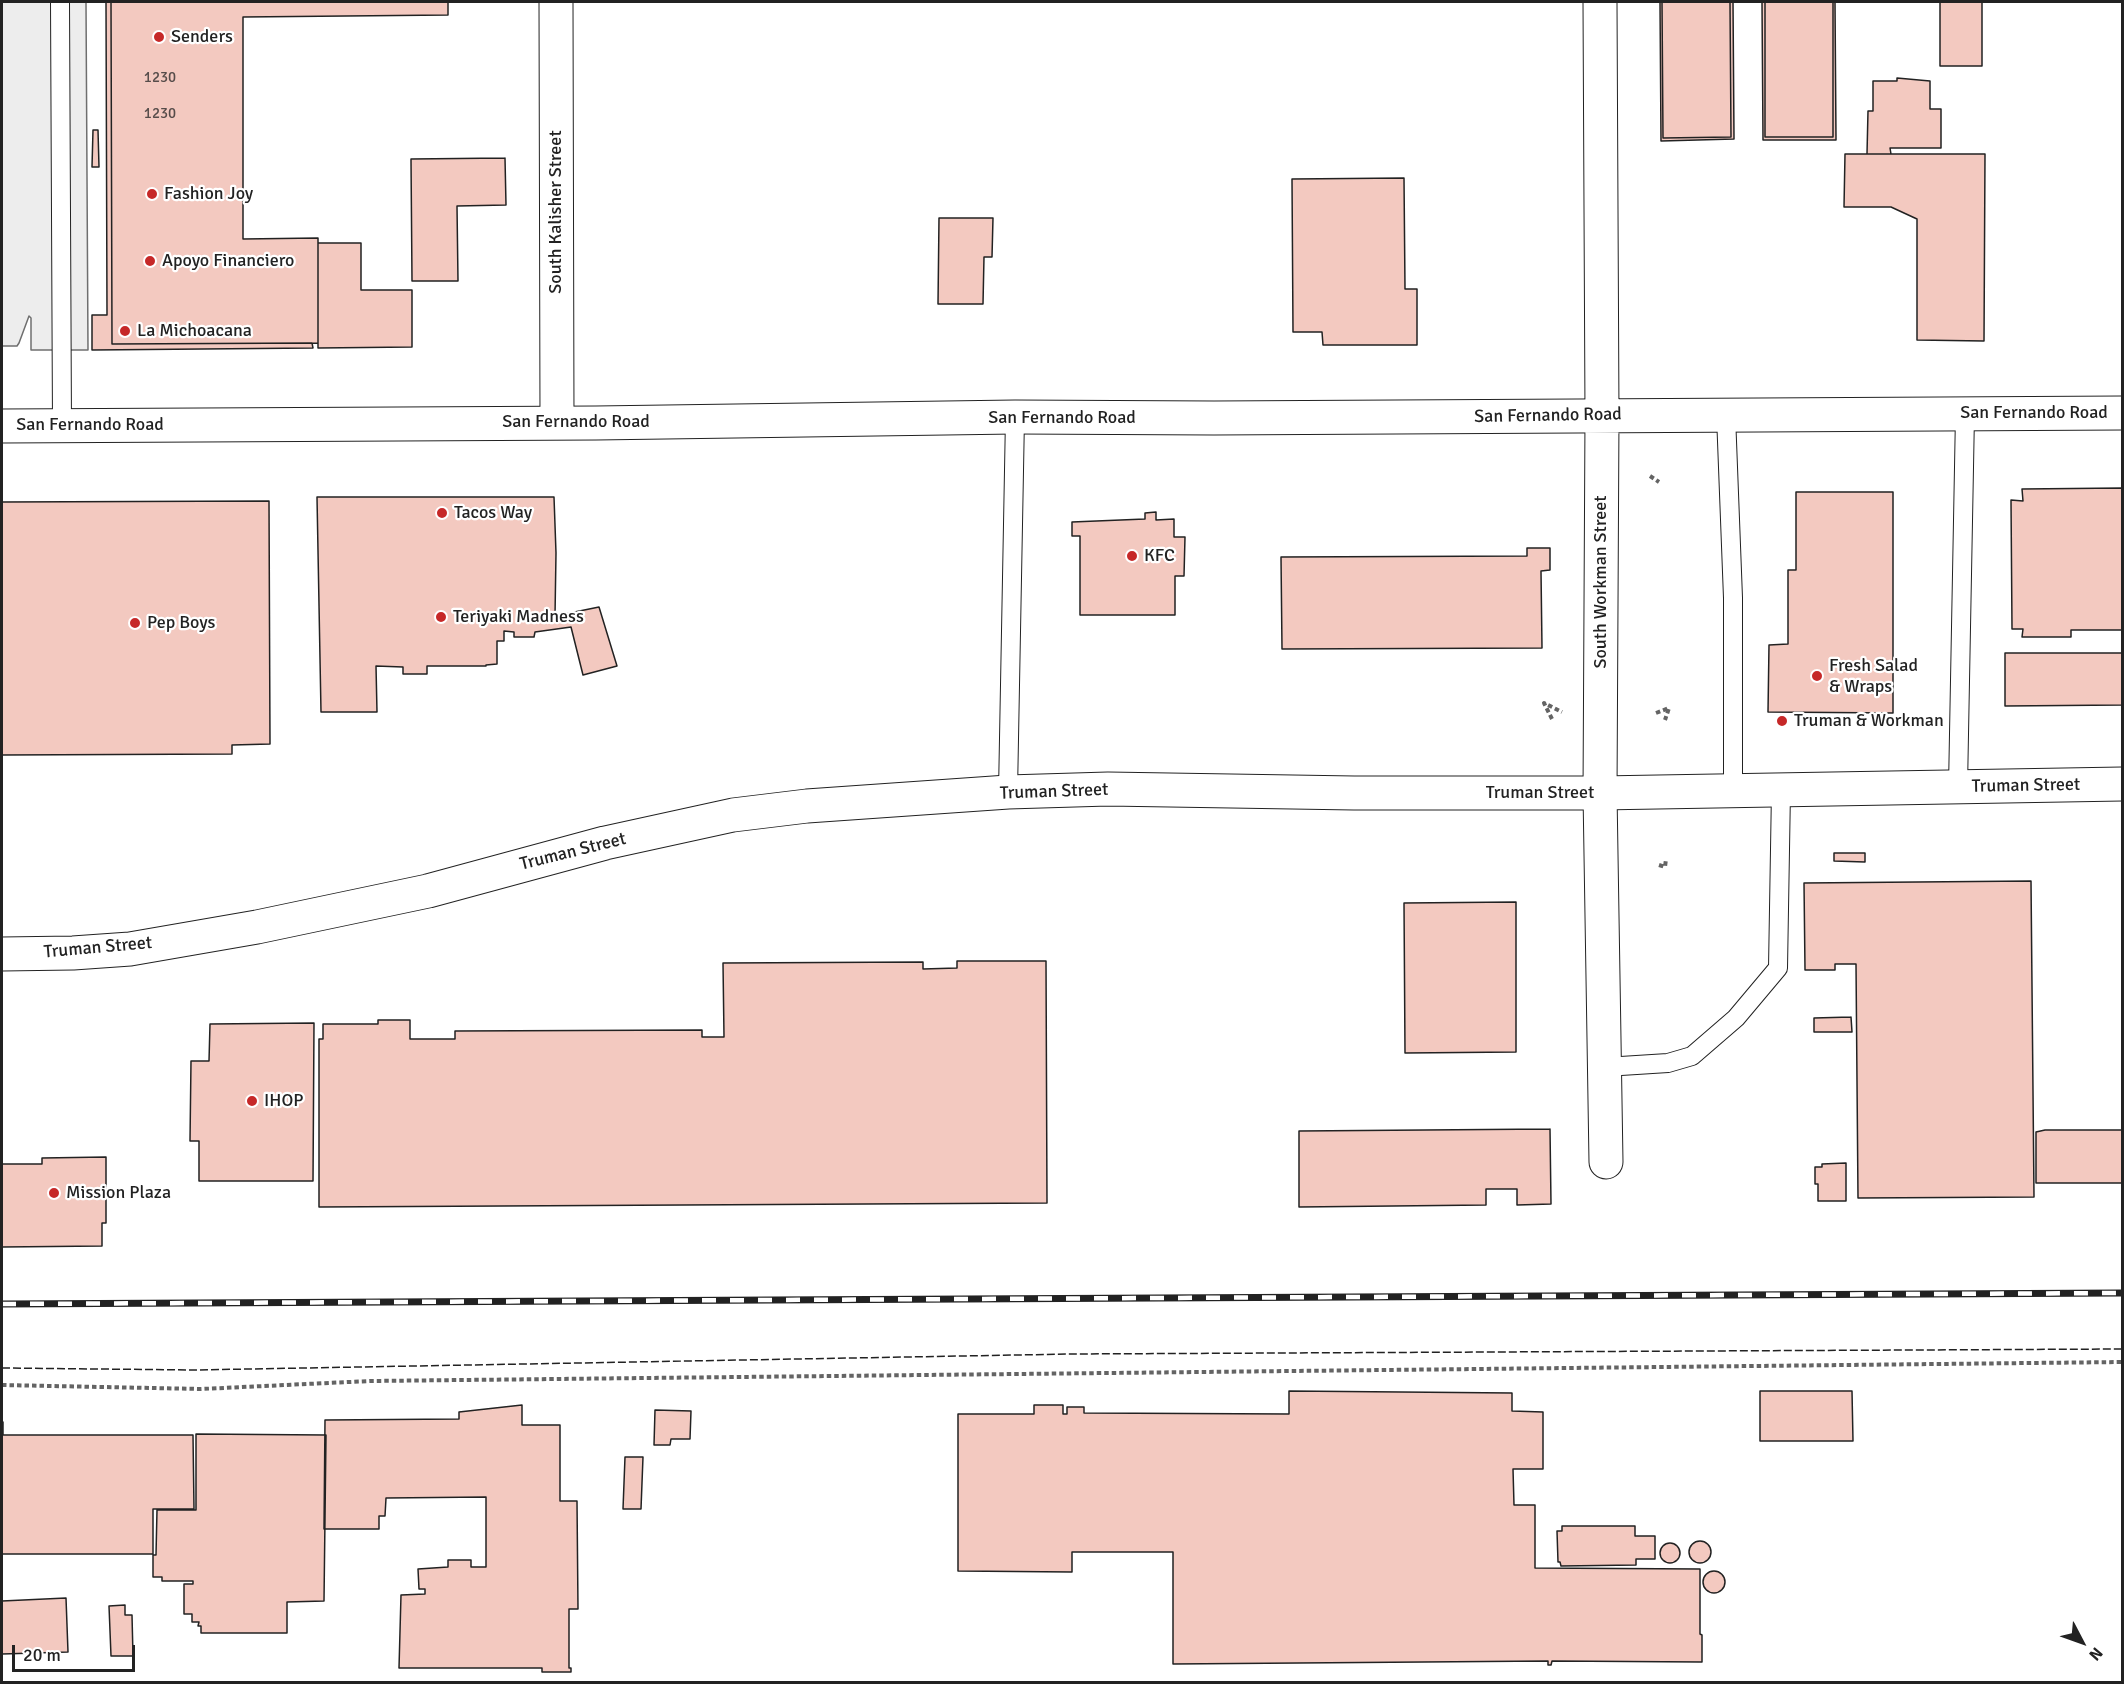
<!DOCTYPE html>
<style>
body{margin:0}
#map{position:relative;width:2124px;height:1684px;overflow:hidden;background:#fff;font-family:Signika,sans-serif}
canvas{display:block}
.frame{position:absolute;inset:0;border:3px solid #222;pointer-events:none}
.north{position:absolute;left:2052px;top:1612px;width:60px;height:60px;-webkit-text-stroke:4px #fff;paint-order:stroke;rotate:131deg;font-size:16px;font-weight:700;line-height:24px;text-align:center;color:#222}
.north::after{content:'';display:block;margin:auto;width:21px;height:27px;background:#222;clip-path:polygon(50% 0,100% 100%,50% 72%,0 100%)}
.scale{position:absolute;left:12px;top:1645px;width:123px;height:27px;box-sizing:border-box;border:3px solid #222;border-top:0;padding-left:8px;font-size:18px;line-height:21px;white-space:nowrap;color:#222;-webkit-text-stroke:4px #fff;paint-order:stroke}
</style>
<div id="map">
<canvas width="2124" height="1684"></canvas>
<div class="frame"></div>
<div class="north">N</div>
<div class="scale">20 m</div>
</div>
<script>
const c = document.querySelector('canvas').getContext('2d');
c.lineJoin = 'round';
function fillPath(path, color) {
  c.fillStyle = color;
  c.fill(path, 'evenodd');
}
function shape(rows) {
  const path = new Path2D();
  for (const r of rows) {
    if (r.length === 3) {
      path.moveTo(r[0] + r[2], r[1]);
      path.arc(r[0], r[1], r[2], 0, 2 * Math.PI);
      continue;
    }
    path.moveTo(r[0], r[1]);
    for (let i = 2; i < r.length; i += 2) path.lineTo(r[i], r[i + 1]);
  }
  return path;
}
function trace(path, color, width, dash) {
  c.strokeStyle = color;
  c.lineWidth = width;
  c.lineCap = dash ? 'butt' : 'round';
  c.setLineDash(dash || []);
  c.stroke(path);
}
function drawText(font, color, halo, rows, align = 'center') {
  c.font = font + ' Signika,sans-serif';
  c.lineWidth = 4.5;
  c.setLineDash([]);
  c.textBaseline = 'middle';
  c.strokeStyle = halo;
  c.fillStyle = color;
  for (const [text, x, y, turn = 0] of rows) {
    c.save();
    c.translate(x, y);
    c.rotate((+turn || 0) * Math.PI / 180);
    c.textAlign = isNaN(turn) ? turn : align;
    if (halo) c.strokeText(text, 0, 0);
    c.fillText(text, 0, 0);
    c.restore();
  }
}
const parking = shape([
 [2,2,86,2,88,350,31,350,31,318,29,316,19,343,17,346,2,346,2,2]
]);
fillPath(parking, '#ededed');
trace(parking, '#6f6f6f', 1.5);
const building = shape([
 [106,2,111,2,112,344,312,343,313,348,92,350,92,315,107,315,106,2],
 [111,2,448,2,448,15,243,17,243,239,318,238,318,343,112,344,111,2],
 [1660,2,1662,2,1663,138,1731,137,1730,2,1733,2,1734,139,1661,141,1660,2],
 [1662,2,1730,2,1731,137,1663,138,1662,2],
 [1762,2,1765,2,1765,137,1833,137,1833,2,1835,2,1836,140,1763,140,1762,2],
 [1765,2,1833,2,1833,137,1765,137,1765,2],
 [1940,2,1982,2,1982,66,1940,66,1940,2],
 [1897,78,1930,81,1930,109,1941,109,1941,148,1890,148,1891,154,1867,154,1868,111,1873,111,1873,81,1897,81,1897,78],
 [93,130,98,130,99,167,92,167,93,130],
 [1845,154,1985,154,1984,341,1917,340,1917,219,1891,207,1844,207,1845,154],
 [505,158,506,205,457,206,458,281,412,281,411,159,505,158],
 [1404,178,1405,289,1417,289,1417,345,1323,345,1322,332,1293,332,1292,179,1404,178],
 [939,218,993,218,992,257,984,257,983,304,938,304,939,218],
 [318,243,361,243,361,290,412,290,412,347,318,348,318,243],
 [2122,488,2122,630,2071,630,2071,637,2022,637,2023,629,2012,629,2011,500,2023,501,2022,489,2122,488],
 [1796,492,1893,492,1893,713,1768,712,1769,645,1788,644,1788,570,1796,570,1796,492],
 [317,497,554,497,556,553,555,616,599,607,617,666,583,675,571,627,535,632,534,637,514,637,514,632,504,631,504,641,497,641,497,664,486,665,486,666,427,666,427,674,403,674,403,667,376,666,377,712,321,712,317,497],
 [269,501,270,744,232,745,232,754,2,755,2,502,269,501],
 [1156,512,1156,520,1174,519,1174,537,1185,537,1184,576,1175,576,1175,615,1080,615,1080,536,1072,536,1072,522,1145,519,1145,513,1156,512],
 [1527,548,1550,548,1550,570,1541,571,1542,648,1282,649,1281,557,1527,556,1527,548],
 [2005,653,2122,653,2122,705,2005,706,2005,653],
 [1834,853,1865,853,1865,862,1834,861,1834,853],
 [2031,881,2034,1197,1858,1198,1856,964,1835,964,1835,970,1805,970,1804,883,2031,881],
 [1516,902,1516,1052,1405,1053,1404,903,1516,902],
 [957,961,1046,961,1047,1203,319,1207,319,1039,323,1039,323,1024,378,1024,378,1020,410,1020,410,1039,455,1039,455,1031,702,1030,702,1037,724,1037,723,963,923,962,923,969,957,968,957,961],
 [1851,1017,1852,1032,1814,1032,1814,1018,1851,1017],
 [314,1023,313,1181,199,1181,199,1141,190,1141,191,1061,209,1061,210,1024,314,1023],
 [1550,1129,1551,1204,1517,1205,1517,1189,1486,1189,1486,1205,1299,1207,1299,1131,1550,1129],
 [2045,1130,2122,1130,2122,1183,2036,1183,2036,1132,2045,1130],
 [106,1157,106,1223,102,1223,102,1246,2,1247,2,1164,42,1164,42,1158,106,1157],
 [1846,1163,1846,1201,1818,1201,1818,1184,1815,1184,1815,1167,1822,1167,1822,1164,1846,1163],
 [1289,1391,1512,1393,1512,1411,1543,1412,1543,1469,1513,1469,1514,1505,1535,1505,1535,1568,1700,1569,1700,1634,1702,1635,1702,1662,1552,1661,1551,1665,1548,1665,1548,1661,1173,1664,1173,1552,1072,1552,1072,1572,958,1571,958,1414,1034,1414,1034,1405,1063,1405,1063,1414,1067,1414,1067,1407,1084,1407,1084,1413,1289,1414,1289,1391],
 [1760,1391,1852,1391,1853,1441,1760,1441,1760,1391],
 [522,1405,522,1425,560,1425,560,1501,577,1501,578,1609,569,1609,569,1668,571,1668,571,1672,542,1672,542,1668,399,1668,401,1595,425,1594,425,1589,419,1589,418,1569,448,1567,448,1560,471,1560,471,1567,486,1567,486,1497,386,1498,385,1516,379,1516,379,1529,324,1529,325,1420,459,1419,459,1412,522,1405],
 [655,1410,691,1411,690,1439,671,1439,670,1445,654,1445,655,1410],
 [2,1422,3,1422,3,1435,193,1435,194,1509,153,1509,153,1554,2,1554,2,1422],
 [196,1434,326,1435,324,1601,287,1602,287,1633,201,1633,201,1626,198,1626,199,1622,192,1622,192,1614,184,1614,184,1584,193,1584,193,1581,162,1581,162,1577,153,1577,153,1555,156,1555,157,1510,196,1510,196,1434],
 [625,1457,643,1457,641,1509,623,1509,625,1457],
 [1562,1526,1635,1526,1635,1536,1655,1536,1655,1559,1636,1559,1636,1565,1561,1566,1560,1562,1558,1562,1557,1531,1562,1531,1562,1526],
 [1700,1552,11],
 [1670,1553,10],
 [1714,1582,11],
 [66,1598,68,1652,2,1654,2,1601,66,1598],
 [125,1605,125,1615,132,1615,133,1656,111,1656,109,1606,125,1605]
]);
fillPath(building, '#f3c9c0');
trace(building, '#222', 1.5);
const service = shape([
 [60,2,62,426],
 [1726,415,1733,598,1733,791],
 [1958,787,1965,414],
 [1008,792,1015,417],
 [1605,1067,1668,1063,1692,1056,1736,1018,1778,968,1781,790]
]);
const minor = shape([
 [556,2,557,422],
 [1600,793,1606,1162]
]);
const secondary = shape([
 [2,426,596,423,1015,417,1214,418,2122,413],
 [1600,793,1602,416,1600,2]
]);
const primary = shape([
 [2,954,73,953,130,949,257,927,428,891,605,843,733,815,807,806,1008,792,1108,789,1354,793,1600,793,2122,784]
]);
trace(service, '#222', 20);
trace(minor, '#222', 35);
trace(secondary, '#222', 35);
trace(primary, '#222', 35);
trace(shape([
 [1650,476,1659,482],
 [1656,713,1669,708,1665,720],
 [1552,719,1544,703,1562,712],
 [1659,865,1665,867,1666,859],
 [2,1385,201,1389,370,1381,2122,1362]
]), '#646464', 4, [4.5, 3]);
trace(service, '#fff', 18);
trace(minor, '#fff', 33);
trace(secondary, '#fff', 33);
trace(primary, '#fff', 33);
const rail = shape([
 [2,1304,2122,1293]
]);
trace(rail, '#222', 7);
trace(rail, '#fff', 4.5, [14]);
trace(shape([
 [2,1368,195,1370,1071,1354,2122,1349]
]), '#222', 1.5, [8, 3]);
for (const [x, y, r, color] of [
 [159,37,6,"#c62828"],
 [152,194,6,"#c62828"],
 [150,261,6,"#c62828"],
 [125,331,6,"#c62828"],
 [442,513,6,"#c62828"],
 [1132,556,6,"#c62828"],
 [441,617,6,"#c62828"],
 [135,623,6,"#c62828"],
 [1817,676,6,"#c62828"],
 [1782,721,6,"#c62828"],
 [252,1101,6,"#c62828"],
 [54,1193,6,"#c62828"]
]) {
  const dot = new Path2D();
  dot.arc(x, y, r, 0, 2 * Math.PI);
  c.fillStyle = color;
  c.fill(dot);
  trace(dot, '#fff', 2);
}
drawText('15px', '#564c4a', null, [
 ["1230",160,78],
 ["1230",160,114]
]);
drawText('18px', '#222', '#fff', [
 ["Senders",171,37],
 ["Fashion Joy",164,194],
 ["Apoyo Financiero",162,261],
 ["La Michoacana",137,331],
 ["Tacos Way",454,513],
 ["KFC",1144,556],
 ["Teriyaki Madness",453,617],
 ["Pep Boys",147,623],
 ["Fresh Salad",1829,666],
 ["& Wraps",1829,687],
 ["Truman & Workman",1794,721],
 ["IHOP",264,1101],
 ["Mission Plaza",66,1193]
], 'left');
drawText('18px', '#222', '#fff', [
 ["South Kalisher Street",556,212,-90],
 ["San Fernando Road",2034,413],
 ["San Fernando Road",1548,416,-1],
 ["San Fernando Road",1062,418],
 ["San Fernando Road",576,422],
 ["San Fernando Road",90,425],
 ["South Workman Street",1601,582,-90],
 ["Truman Street",2026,786,-1],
 ["Truman Street",1054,792,-2],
 ["Truman Street",1540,793],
 ["Truman Street",573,852,-14],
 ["Truman Street",98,948,-5]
]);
</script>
